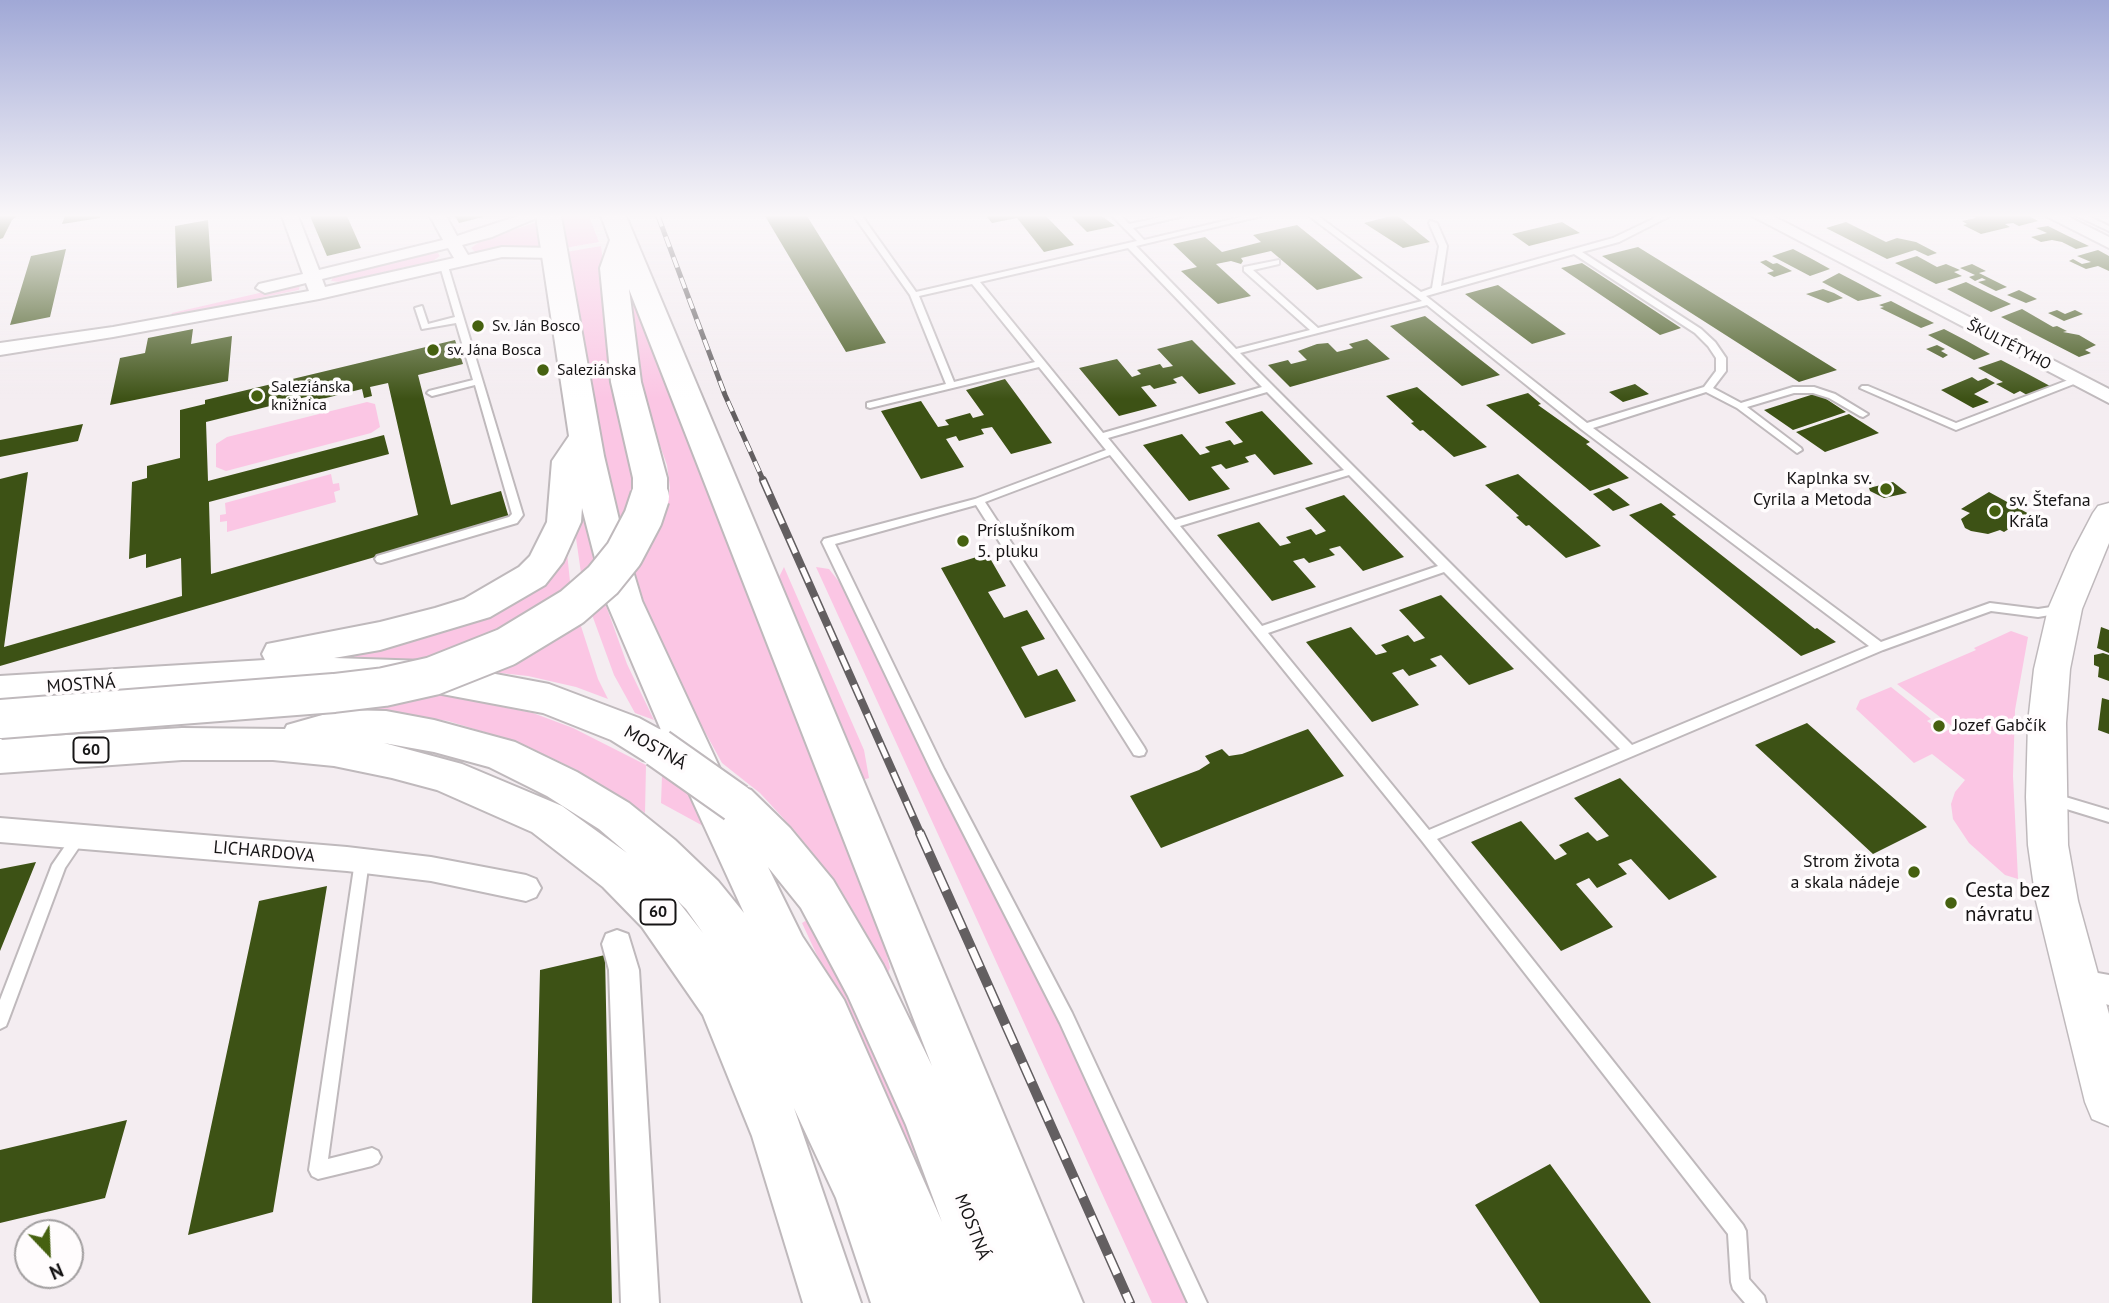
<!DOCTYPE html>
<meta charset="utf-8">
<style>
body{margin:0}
#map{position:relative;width:2109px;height:1303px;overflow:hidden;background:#f4edf1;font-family:"PT Sans",sans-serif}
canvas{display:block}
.north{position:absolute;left:14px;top:1219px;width:70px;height:70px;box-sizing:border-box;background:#fffcfd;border:2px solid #a29fa0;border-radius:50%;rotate:157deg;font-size:19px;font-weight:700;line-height:28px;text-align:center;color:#161415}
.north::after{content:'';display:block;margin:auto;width:24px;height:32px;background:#466110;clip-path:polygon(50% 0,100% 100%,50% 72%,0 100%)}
</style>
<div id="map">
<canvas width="2109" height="1303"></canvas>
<div class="north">N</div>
</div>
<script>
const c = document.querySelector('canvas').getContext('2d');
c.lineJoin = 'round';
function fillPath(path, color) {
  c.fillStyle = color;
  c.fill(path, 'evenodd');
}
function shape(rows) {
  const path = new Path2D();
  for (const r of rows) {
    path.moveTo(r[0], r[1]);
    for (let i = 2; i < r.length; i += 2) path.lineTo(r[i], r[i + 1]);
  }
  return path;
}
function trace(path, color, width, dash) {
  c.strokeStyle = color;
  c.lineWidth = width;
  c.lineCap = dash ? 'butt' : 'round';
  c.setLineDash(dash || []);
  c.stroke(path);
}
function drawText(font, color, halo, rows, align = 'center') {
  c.font = font + ' "PT Sans",sans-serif';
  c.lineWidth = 7;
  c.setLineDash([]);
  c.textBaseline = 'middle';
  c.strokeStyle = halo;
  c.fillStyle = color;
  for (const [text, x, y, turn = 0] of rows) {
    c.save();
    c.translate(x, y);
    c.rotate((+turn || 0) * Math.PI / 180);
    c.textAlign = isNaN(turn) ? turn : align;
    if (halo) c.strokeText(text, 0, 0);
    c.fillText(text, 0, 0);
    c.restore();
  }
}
fillPath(shape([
 [560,216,589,216,599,242,565,248],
 [537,222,541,247,538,248,515,246,475,252,471,248,482,240],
 [601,246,634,490,620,531,605,463,566,252],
 [429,252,438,253,440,256,433,261,341,282,331,281,334,276],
 [294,285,300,285,299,290,170,316,172,313],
 [631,305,635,306,880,926,890,968,887,975,867,935,838,885,795,831,760,793,722,763,675,677,632,572,660,526,670,488,667,465,637,382],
 [367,402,375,404,380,427,371,433,226,471,216,467,216,444,227,437],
 [331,474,333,484,339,483,340,490,334,492,336,502,227,532,227,521,220,522,220,515,226,514,225,503],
 [582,508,595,567,582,580,576,538],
 [567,553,571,591,532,619,429,663,308,662,386,643],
 [784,567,864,750,869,778,863,780,779,583,779,577],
 [816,567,829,569,844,588,932,773,1022,944,1189,1303,1152,1303],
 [604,600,627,664,654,720,635,713,614,675,591,612],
 [579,620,598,679,608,699,576,687,528,676,491,672],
 [2011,631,2028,637,2015,710,2013,776,2018,879,2005,875,1969,843,1953,819,1951,804,1955,792,1965,780,1932,754,1914,763,1856,709,1860,700,1891,687,1931,719,1927,721,1943,733,1953,727,1897,684,1976,650,1974,648],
 [433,693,533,713,573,728,646,765,645,813,577,770,520,743,448,721,391,712,332,713],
 [662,776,691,795,705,827,661,803],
 [807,920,856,1003,918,1156,913,1162,802,923]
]), '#fbc6e4');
fillPath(shape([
 [0,216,17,216,12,220,3,238,0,239],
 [65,216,100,216,100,218,62,224],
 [310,216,347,216,361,248,327,256],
 [455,216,483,216,483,217,459,223],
 [765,216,807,216,886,343,846,352],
 [986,216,1046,216,1074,245,1044,252,1017,218,992,223],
 [1071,216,1102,216,1115,226,1087,232],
 [1391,216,1398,216,1430,242,1403,248,1364,223],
 [1972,216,2029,216,2038,221,2019,226,2013,223,2005,224,2010,227,1981,234,1963,225,1967,224,1962,221,1976,218],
 [208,220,212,281,177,288,175,226],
 [1562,222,1580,233,1529,246,1512,234],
 [1846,222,1886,242,1897,238,1916,242,1937,253,1928,256,1915,250,1887,259,1826,228],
 [1297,225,1363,278,1317,290,1271,251,1241,258,1243,261,1241,264,1231,261,1216,264,1251,296,1218,304,1181,271,1197,267,1173,244,1205,237,1222,252,1261,242,1253,235],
 [2048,226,2068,236,2089,246,2076,249,2062,242,2052,240,2041,242,2031,237,2047,233,2036,228],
 [1638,247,1837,370,1799,382,1602,256],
 [66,249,50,317,10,325,31,256],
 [1793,249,1812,259,1830,269,1810,276,1772,256],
 [2098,250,2109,256,2109,271,2098,266,2086,269,2069,261,2073,259,2082,264,2091,262,2077,256],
 [1917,256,1937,267,1946,264,1960,270,1954,272,1962,276,1936,284,1895,263],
 [1766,260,1773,264,1777,263,1792,271,1774,277,1767,273,1774,271,1760,262],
 [1582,263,1681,328,1660,335,1561,268],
 [1972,264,1986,271,1979,273,2007,287,1996,291,1978,282,1986,280,1982,278,1975,281,1969,277,1975,275,1960,268],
 [1839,273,1860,284,1882,296,1858,301,1822,282],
 [1966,282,1988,293,2011,304,1991,312,1947,289],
 [1498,285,1566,334,1532,344,1465,294],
 [1823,289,1834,293,1843,298,1828,303,1806,294],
 [2019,290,2037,299,2026,303,2007,295],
 [1891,301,1912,312,1934,323,1921,328,1880,308,1884,307,1879,305],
 [2022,309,2053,327,2057,326,2067,331,2063,332,2079,335,2096,345,2085,350,2091,353,2079,357,2001,317],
 [2057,310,2065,314,2075,310,2083,314,2064,321,2048,313],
 [1425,316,1500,375,1462,386,1390,326],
 [193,329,191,344,232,336,228,381,110,405,120,358,145,353,148,338],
 [1944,329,1967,341,1990,354,1974,360,1928,335],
 [1367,339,1390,359,1290,387,1268,365,1288,360,1291,364,1307,360,1298,351,1317,344,1328,343,1337,352,1353,348,1349,344],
 [455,340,463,364,418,375,451,505,501,491,509,518,0,666,0,479,28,472,4,647,182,596,181,558,146,568,146,554,129,559,132,482,147,478,147,466,180,458,180,410,205,404,205,400],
 [388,383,418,515,211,574,209,502,389,454,384,435,208,481,206,422,310,396,310,402,362,389,364,398,372,396,370,387],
 [1192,340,1236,384,1199,394,1182,376,1173,379,1177,383,1154,389,1150,385,1141,387,1157,406,1119,416,1079,368,1117,359,1132,377,1141,374,1137,370,1160,364,1163,368,1173,366,1157,349],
 [1937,345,1945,349,1941,351,1948,355,1943,358,1926,349],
 [2001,360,2026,373,2050,386,2027,395,2020,391,2014,394,1996,384,2003,382,1978,368],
 [1972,377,1978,381,1986,378,1995,383,1974,394,1989,402,1973,408,1941,390],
 [1005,379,1052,443,1011,454,992,427,981,429,984,434,959,441,956,436,946,439,964,467,921,479,881,411,921,401,938,427,949,425,945,420,970,413,973,418,984,415,966,390],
 [1635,384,1649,394,1623,402,1609,392],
 [1417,387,1487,447,1454,457,1423,430,1420,431,1411,423,1414,422,1386,396],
 [1528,393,1541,404,1538,405,1590,442,1586,444,1629,478,1590,491,1486,405],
 [1817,393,1846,412,1793,430,1764,410],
 [1262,411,1313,464,1274,475,1255,454,1245,457,1249,462,1226,469,1221,464,1211,467,1230,489,1189,501,1143,445,1182,434,1200,455,1210,452,1205,447,1230,440,1234,445,1243,442,1225,422],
 [1849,414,1879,433,1825,452,1796,432],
 [83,424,78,441,0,457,0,440],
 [1518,474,1601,546,1566,558,1529,525,1526,526,1516,517,1519,516,1485,485],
 [1893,482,1907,493,1884,498,1870,491,1869,488],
 [1609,488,1630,505,1613,511,1593,494],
 [1989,492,2031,515,2004,532,2000,530,1988,534,1971,531,1965,528,1961,519,1970,513,1961,509],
 [1344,495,1404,557,1363,571,1340,546,1329,549,1335,555,1309,563,1304,558,1293,561,1316,587,1272,601,1217,535,1259,522,1280,546,1291,543,1286,537,1311,529,1316,535,1326,531,1305,508],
 [1661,503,1676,515,1672,516,1815,629,1817,628,1836,642,1801,656,1629,515],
 [983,555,987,561,991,560,1006,586,988,592,1004,618,1027,610,1045,639,1021,647,1038,676,1057,669,1076,701,1025,718,941,568],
 [1441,595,1514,669,1469,685,1441,655,1430,659,1437,666,1409,676,1403,669,1392,673,1419,705,1372,722,1306,642,1351,627,1376,655,1387,652,1381,645,1408,635,1414,642,1425,638,1399,610],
 [2101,627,2109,630,2109,653,2097,648],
 [2103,653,2109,655,2109,681,2098,677,2099,667,2094,665,2094,655],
 [2102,698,2109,700,2109,734,2098,730],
 [1807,723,1927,827,1873,854,1755,745],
 [1308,729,1344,776,1161,848,1130,796,1199,770,1210,763,1205,756,1222,749,1229,756,1242,754],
 [1620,778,1717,877,1669,900,1631,859,1618,864,1627,874,1597,888,1589,878,1576,884,1613,927,1561,951,1471,842,1521,821,1555,860,1567,854,1559,845,1588,832,1597,841,1609,836,1574,798],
 [36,862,0,951,0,869],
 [327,886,273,1212,188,1235,259,901],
 [605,955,612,1303,532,1303,540,970],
 [127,1120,105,1198,0,1223,0,1150],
 [1550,1164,1651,1303,1540,1303,1475,1205]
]), '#3d5215');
const lane = shape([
 [854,216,862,216,916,292,1137,241,1112,216,1121,216,1129,224,1167,216,1183,216,1133,228,1144,240,1245,216,1261,216,1136,246,1236,349,1310,330,1244,271,1244,267,1279,260,1279,264,1253,270,1318,328,1422,301,1309,216,1318,216,1421,292,1432,288,1439,246,1429,223,1430,221,1437,223,1447,246,1441,286,1613,238,1659,216,1670,216,1619,242,1582,252,1701,329,1715,342,1726,358,1726,371,1713,388,1741,403,1793,387,1814,387,1835,394,1868,414,1863,417,1860,416,1829,398,1813,393,1794,393,1747,407,1801,448,1802,450,1797,453,1737,408,1706,392,1593,428,1881,642,1990,603,2038,609,2064,605,2068,606,2070,609,2068,612,2038,617,1991,611,1883,650,1437,839,1743,1225,1746,1231,1749,1279,1764,1296,1766,1303,1745,1303,1733,1289,1731,1282,1728,1234,1422,841,1110,455,985,502,1144,747,1146,751,1144,755,1139,756,1134,755,976,505,835,544,944,769,1072,1013,1207,1303,1188,1303,1060,1023,931,770,822,542,824,539,975,499,1106,450,1039,367,870,408,867,407,867,403,946,384,910,295,854,216],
 [1128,248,1262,387,1103,433,980,282,1128,248],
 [1574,254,1695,333,1708,346,1716,358,1716,371,1704,387,1587,423,1426,296,1574,254],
 [972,284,1035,362,954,382,919,296,972,284],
 [1427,305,1581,429,1869,646,1632,745,1240,353,1427,305],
 [1267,392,1344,470,1175,520,1108,438,1267,392],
 [1349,475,1438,566,1262,626,1180,526,1349,475],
 [1444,572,1620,749,1429,830,1268,633,1444,572],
 [2077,216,2088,216,2109,226,2109,231,2077,216],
 [441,264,448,266,523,515,517,523,381,563,377,562,375,559,377,556,509,517,512,514,475,385,432,396,427,393,429,391,473,380,456,323,422,329,415,308,422,306,428,324,455,317,440,266,441,264],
 [2076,377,2081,380,2079,382,1956,430,1860,388,1862,386,1868,386,1956,423,2076,377],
 [2052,793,2109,810,2109,822,2047,803,2045,799,2047,795,2052,793],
 [79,831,84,833,86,837,65,868,8,1021,6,1026,0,1029,0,1000,52,865,74,833,79,831],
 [362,855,367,857,369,861,328,1159,372,1148,378,1151,381,1157,378,1163,372,1166,318,1179,312,1176,309,1170,355,861,357,857,362,855]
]);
const street = shape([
 [282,216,298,216,319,270,443,240,430,216,446,216,457,236,518,216,541,216,492,237,462,245,468,255,502,247,555,248,563,253,555,258,502,257,319,299,113,337,0,355,0,343,113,327,309,291,306,283,265,293,256,288,259,284,303,274,282,216],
 [448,248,454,258,325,287,322,279,448,248],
 [1752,216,1773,216,2109,389,2109,403,1752,216],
 [2046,216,2067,216,2109,237,2109,248,2046,216],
 [0,818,347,847,431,857,526,875,536,879,541,888,536,897,526,901,431,881,347,871,0,842,0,818],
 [617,930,628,934,639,970,659,1303,621,1303,609,970,602,944,606,934,617,930],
 [2081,970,2109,975,2109,1005,2070,994,2065,984,2070,974,2081,970]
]);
const secondary = shape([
 [2109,503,2109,543,2082,609,2070,669,2066,723,2068,845,2078,901,2109,1014,2109,1126,2092,1119,2085,1102,2036,901,2028,845,2026,797,2028,723,2034,669,2048,609,2072,553,2093,513,2098,506,2109,503]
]);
const primary = shape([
 [536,216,561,216,604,456,624,541,642,601,729,788,736,785,751,790,790,828,833,880,883,965,932,1066,629,289,641,382,667,478,667,497,662,505,650,508,638,505,633,497,633,478,611,382,600,268,610,240,601,216,626,216,1083,1303,871,1303,836,1198,794,1108,861,1303,803,1303,752,1136,703,1015,642,927,603,887,532,832,437,790,392,778,334,766,273,760,182,760,0,773,0,739,182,728,285,729,287,725,340,710,386,711,434,720,515,742,577,772,629,803,675,840,718,881,744,913,673,758,658,764,643,760,611,740,543,713,426,691,309,687,0,706,0,676,265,660,262,654,267,644,380,622,435,608,464,599,519,567,530,556,547,522,552,461,569,436,536,216],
 [582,508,606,601,661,730,639,718,549,684,426,661,334,658,380,650,490,617,545,585,563,562,581,522,582,508],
 [384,743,434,752,489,767,547,796,599,829,627,853,562,806,462,764,384,743],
 [768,867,801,908,848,996,906,1125,942,1222,844,1000,802,936,768,867],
 [677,900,686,909,703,933,677,900]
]);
trace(lane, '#bfb9bc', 4);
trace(street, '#bfb9bc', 4);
trace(secondary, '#bfb9bc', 3);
trace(primary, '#bfb9bc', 4);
fillPath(lane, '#fff');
fillPath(street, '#fff');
fillPath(secondary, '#fff');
fillPath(primary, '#fff');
const railFar2 = shape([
 [658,216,725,395,764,482]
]);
const railFar1 = shape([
 [763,480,921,835]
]);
const rail = shape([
 [920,833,1130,1303]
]);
trace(railFar2, '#635f61', 5);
trace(railFar1, '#635f61', 8);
trace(rail, '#635f61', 10);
trace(railFar2, '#fffcfd', 3.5, [11]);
trace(railFar1, '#fffcfd', 5, [16]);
trace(rail, '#fffcfd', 7, [21]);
const primaryBridge = shape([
 [0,719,334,693,384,687,433,676,506,647,572,607,603,580,624,554,643,518,650,497],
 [658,748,736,803]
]);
trace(primaryBridge, '#bfb9bc', 42, []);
trace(primaryBridge, '#fff', 38);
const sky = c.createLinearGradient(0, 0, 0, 399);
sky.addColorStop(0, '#a0a8d6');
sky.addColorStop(0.54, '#faf7f9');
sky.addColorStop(1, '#faf7f900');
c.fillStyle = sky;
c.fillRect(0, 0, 2109, 399);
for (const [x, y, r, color] of [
 [478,326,7,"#466110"],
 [433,350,7,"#466110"],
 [543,370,7,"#466110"],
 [257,396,7,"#466110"],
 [1886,489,7,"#466110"],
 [1995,511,7,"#466110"],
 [963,541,7,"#466110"],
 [1939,726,7,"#466110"],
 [1914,872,7,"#466110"],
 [1951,903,7,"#466110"]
]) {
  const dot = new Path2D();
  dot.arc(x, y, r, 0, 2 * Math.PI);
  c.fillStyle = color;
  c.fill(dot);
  trace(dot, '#fffcfd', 2.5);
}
drawText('16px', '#161415', '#fffcfd', [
 ["Sv. Ján Bosco",492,326],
 ["sv. Jána Bosca",447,350],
 ["Saleziánska",557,370],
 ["Saleziánska",271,387],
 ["knižnica",271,405]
], 'left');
drawText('16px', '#161415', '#fffcfd', [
 ["ŠKULTÉTYHO",2009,345,27]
]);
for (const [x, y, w] of [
 [91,750,35],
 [658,912,35]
]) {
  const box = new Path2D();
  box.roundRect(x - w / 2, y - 12.5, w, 25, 5);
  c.fillStyle = '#fffcfd';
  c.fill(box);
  trace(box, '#161415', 2);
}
drawText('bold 16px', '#161415', null, [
 ["60",91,750],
 ["60",658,912]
]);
drawText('18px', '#161415', '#fffcfd', [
 ["Kaplnka sv.",1872,479,"right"],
 ["Cyrila a Metoda",1872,500,"right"],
 ["sv. Štefana",2009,501],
 ["Kráľa",2009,522],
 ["Príslušníkom",977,531],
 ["5. pluku",977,552],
 ["Jozef Gabčík",1953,726],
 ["Strom života",1900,862,"right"],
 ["a skala nádeje",1900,883,"right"]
], 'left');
drawText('18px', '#161415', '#fffcfd', [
 ["MOSTNÁ",81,685,-4],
 ["MOSTNÁ",655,748,30],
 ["LICHARDOVA",264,852,5],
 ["MOSTNÁ",972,1227,69]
]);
drawText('21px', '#161415', '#fffcfd', [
 ["Cesta bez",1965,891],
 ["návratu",1965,915]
], 'left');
</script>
